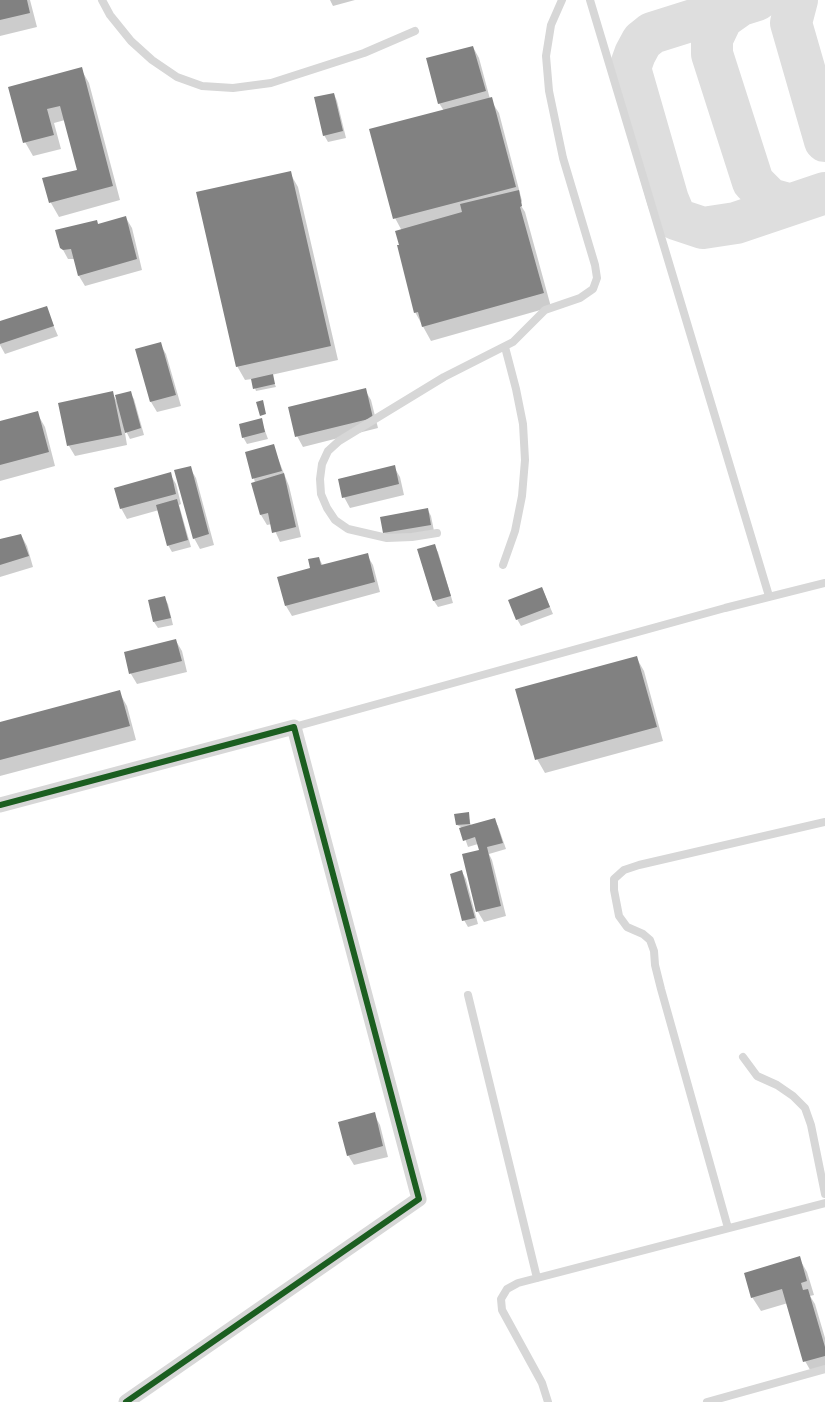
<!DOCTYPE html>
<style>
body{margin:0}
canvas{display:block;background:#fff}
</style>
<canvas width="825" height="1402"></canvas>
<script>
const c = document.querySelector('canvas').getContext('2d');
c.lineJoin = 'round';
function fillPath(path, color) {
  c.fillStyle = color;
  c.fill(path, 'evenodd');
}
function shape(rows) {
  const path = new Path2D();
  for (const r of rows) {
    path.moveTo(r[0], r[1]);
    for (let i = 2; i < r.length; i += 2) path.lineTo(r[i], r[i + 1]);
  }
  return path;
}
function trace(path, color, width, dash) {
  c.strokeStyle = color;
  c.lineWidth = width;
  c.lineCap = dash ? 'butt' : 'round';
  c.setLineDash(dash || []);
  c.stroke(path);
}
fillPath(shape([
 [0,0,30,0,37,27,0,36],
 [330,0,355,0,333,6],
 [473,47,479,58,490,99,499,113,522,201,520,204,525,212,551,307,431,341,415,312,401,246,402,231,395,218,444,111,439,103],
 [81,69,89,83,120,200,59,217,51,203,43,180,78,171,65,120,54,123,61,149,33,156,25,142,10,88],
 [334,94,337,101,346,138,328,142,324,135],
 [290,173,298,187,338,360,271,375,276,387,256,391,252,379,245,380,237,366],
 [126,218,132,228,142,270,85,286,79,276,75,259,68,259,62,248,98,225],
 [46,308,58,336,5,354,0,345,0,323],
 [160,344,166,354,181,406,157,412,151,402,136,350],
 [365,390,371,400,378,428,303,447,297,436],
 [112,393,118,403,130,393,134,399,144,435,130,439,124,427,127,445,75,456,69,446,60,404],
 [37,413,45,427,55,466,0,481,0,423],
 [261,420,268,439,247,444,243,437],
 [273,446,289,486,301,537,280,542,272,524,267,525,261,515,254,478],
 [394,467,400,477,404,495,350,508,344,497],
 [190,468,196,478,214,545,200,549,194,538],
 [170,474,176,484,181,504,179,505,191,547,172,552,168,545,159,510,127,519,121,508],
 [428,510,431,516,434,531,388,539,384,533],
 [21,535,27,546,33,567,0,577,0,540],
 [434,546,438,552,453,603,438,607,434,601],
 [367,555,373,565,380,592,292,616,286,606,319,558,323,566],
 [542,588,553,614,521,626,517,619],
 [164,597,168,604,173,625,158,628,154,622],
 [176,641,182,651,187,672,137,684,131,674,126,653],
 [636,657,644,671,663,741,545,773,537,759],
 [119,692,127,706,136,740,0,776,0,723],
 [468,814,471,826,494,820,498,826,506,849,489,854,492,860,506,916,484,922,478,912,481,851,478,844,468,847,461,827,457,825],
 [462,872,466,879,478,924,468,927,464,920],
 [374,1114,380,1125,388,1157,354,1165,348,1155],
 [799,1258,807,1272,814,1295,810,1296,815,1304,825,1338,825,1372,813,1375,805,1361,788,1303,761,1311,752,1297]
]), '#0003');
trace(shape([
 [757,0,652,33,642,41,635,54,630,68,668,200,676,219,703,228,736,223,825,193],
 [797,0,791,23,825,141],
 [739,6,722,18,712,39,712,54,753,182,770,199,788,204]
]), '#dedede', 42);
fillPath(shape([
 [0,0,27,0,30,13,0,20],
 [473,46,486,91,438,104,426,58],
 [82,67,113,186,49,203,42,178,77,170,60,106,47,109,54,135,23,143,8,87],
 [334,93,343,131,323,136,314,97],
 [492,97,516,187,393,219,369,129],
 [291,171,331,346,236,367,196,192],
 [519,190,522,206,520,207,544,293,422,327,418,312,414,313,397,245,399,245,395,231,462,212,460,204],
 [126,216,137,259,78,276,71,249,63,250,60,248,55,230,97,220,98,224],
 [47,306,54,326,0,344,0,321],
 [161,342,176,395,150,402,135,349],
 [273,374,275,384,253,389,251,379],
 [366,388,373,418,295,437,288,407],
 [113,391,122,435,67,446,58,403],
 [131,391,141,428,125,433,115,395],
 [263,400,266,414,260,416,256,402],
 [38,411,49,452,0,465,0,421],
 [262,418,265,432,242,438,239,424],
 [274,444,282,471,252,479,245,452],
 [395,465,399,484,342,498,338,479],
 [191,466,209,534,193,539,174,470],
 [171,472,176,494,120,509,114,488],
 [284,473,296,527,272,533,268,513,260,515,251,483],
 [177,499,188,540,167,546,156,505],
 [428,508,431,525,383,533,380,517],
 [21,534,29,556,0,565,0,539],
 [435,544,451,596,433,601,417,549],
 [368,553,375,582,285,606,277,577,310,568,308,559,319,557,321,565],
 [542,587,550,607,516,620,508,600],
 [165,596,171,618,153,622,148,600],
 [176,639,182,661,129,674,124,652],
 [637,656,657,727,535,760,515,689],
 [120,690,130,726,0,760,0,722],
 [469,812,470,824,456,825,454,814],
 [495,818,503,843,487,847,501,906,476,912,462,854,479,850,475,837,463,841,459,828],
 [462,870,475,918,462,921,450,874],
 [375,1112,383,1146,347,1156,338,1122],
 [800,1256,807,1281,801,1283,803,1290,808,1289,825,1347,825,1356,803,1362,782,1289,751,1298,744,1273]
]), '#818181');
trace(shape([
 [102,0,110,15,131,41,152,60,177,77,202,86,233,88,271,83,364,53,415,31],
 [590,0,769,596],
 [437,533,412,537,387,538,348,529,335,520,327,508,321,494,320,479,322,464,328,451,339,441,444,377,513,342,545,310,580,298,593,289,597,278,595,265,563,158,549,91,546,56,551,25,562,0],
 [503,565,515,531,522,496,525,460,523,424,516,389,505,347],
 [294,727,725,608,825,583],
 [468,995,537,1278],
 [743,1057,757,1076,777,1085,793,1096,805,1108,811,1125,825,1194],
 [728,1228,661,989,655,965,654,951,650,940,643,934,627,927,619,916,614,890,614,879,624,870,639,865,825,822],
 [548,1402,542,1383,502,1310,501,1299,507,1289,518,1283,825,1203],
 [707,1402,825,1369]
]), '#d7d7d7', 8);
trace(shape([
 [0,805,294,727,419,1199,126,1402]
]), '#d7d7d7', 15);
trace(shape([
 [0,805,294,727,419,1199,126,1402]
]), '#1b5e20', 6);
</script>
